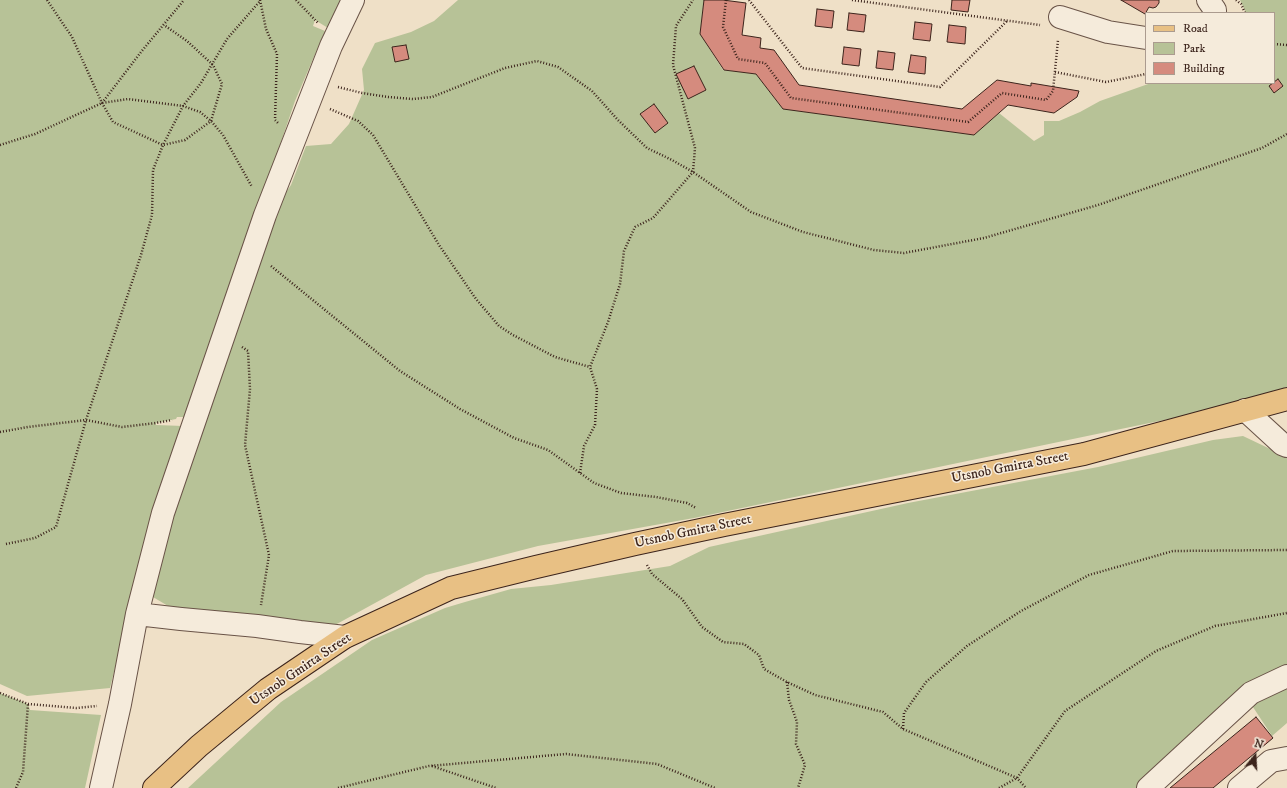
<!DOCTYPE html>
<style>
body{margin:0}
#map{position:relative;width:1287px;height:788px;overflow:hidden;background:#efe0c7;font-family:"IM FELL DW Pica",serif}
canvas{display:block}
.legend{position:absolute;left:1145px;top:12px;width:130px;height:72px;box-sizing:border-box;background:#f5ebdb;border:1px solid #ab9b8f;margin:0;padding:5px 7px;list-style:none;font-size:12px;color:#3c241c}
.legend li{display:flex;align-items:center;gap:8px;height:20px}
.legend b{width:20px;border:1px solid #ab9b8f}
.north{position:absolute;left:1235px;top:736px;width:40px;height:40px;-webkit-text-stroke:3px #f5ebdb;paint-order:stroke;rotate:18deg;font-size:11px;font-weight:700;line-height:16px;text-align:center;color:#3c241c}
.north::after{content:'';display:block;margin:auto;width:14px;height:18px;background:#3c241c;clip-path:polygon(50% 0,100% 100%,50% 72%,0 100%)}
</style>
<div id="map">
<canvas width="1287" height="788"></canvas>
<ul class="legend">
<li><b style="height:5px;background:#e8c084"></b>Road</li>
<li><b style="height:11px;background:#b7c297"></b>Park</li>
<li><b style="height:11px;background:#d58b7e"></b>Building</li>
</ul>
<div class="north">N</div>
</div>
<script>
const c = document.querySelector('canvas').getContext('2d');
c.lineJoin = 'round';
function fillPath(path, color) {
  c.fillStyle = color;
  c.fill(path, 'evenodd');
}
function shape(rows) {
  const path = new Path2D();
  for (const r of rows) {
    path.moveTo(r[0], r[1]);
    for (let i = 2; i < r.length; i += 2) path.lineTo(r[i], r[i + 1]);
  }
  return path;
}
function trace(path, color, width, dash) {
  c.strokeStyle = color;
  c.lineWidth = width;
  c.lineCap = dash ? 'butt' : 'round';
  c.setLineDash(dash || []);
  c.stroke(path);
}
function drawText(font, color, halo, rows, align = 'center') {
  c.font = font + ' "IM FELL DW Pica",serif';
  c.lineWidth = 3;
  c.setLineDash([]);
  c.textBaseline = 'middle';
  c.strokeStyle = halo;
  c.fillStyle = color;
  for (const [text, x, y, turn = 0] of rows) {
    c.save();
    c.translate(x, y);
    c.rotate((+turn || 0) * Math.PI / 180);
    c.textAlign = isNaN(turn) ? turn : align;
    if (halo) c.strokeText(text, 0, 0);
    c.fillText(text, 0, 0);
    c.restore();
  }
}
fillPath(shape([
 [0,0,341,0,328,28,315,20,313,26,325,31,295,101,187,417,177,417,176,419,156,423,156,425,183,426,148,533,110,688,27,696,0,684],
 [458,0,704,0,700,34,723,70,756,74,783,109,974,135,999,113,1034,141,1044,135,1044,121,1059,121,1080,112,1100,101,1151,83,1274,83,1274,13,1246,13,1240,0,1287,0,1287,387,1188,415,694,518,538,546,426,575,335,625,178,612,153,597,171,515,245,291,284,195,291,185,306,146,331,144,349,124,364,90,362,69,375,43,411,32,434,21],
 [1243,436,1287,457,1287,671,1245,692,1137,788,188,788,281,702,372,640,445,608,465,602,511,589,551,585,670,566,709,547,908,503,1098,467,1213,440],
 [1287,684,1287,723,1272,736,1251,704],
 [0,693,28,704,30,710,101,715,85,788,0,788]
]), '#b7c297');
const building = shape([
 [704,0,723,0,746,3,742,35,761,38,760,48,774,50,799,85,962,109,997,80,1031,86,1031,83,1079,91,1077,97,1054,113,1008,105,974,135,783,109,756,74,724,70,700,34,704,0],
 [952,0,970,0,968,12,951,10,952,0],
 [1121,0,1159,0,1159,3,1156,7,1153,8,1149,7,1145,14,1121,0],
 [817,9,834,11,832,28,815,26,817,9],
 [849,13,866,15,864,32,847,30,849,13],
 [915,22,932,24,930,41,913,39,915,22],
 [949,25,966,27,965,44,947,42,949,25],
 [406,45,409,59,395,62,392,47,406,45],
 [844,47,861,49,859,66,842,64,844,47],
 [878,51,895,53,893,70,876,68,878,51],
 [911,55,926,57,925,74,908,72,911,55],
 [694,66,706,90,688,99,676,74,694,66],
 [1278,79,1283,86,1274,93,1269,86,1278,79],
 [654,104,668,123,655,133,640,114,654,104],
 [1256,717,1273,738,1213,788,1170,788,1256,717]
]);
fillPath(building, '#d58b7e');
trace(building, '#3c241c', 1);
const minor = shape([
 [1208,0,1215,10,1215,13],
 [1060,17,1108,32,1146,38],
 [1245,410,1282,444,1287,446],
 [137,614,181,619,257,626,300,632,345,637],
 [101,788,120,704,137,614,163,513,265,215,331,46,353,0],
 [1148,788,1251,693,1287,676],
 [1239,788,1271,761,1287,758]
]);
const major = shape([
 [154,788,199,746,268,689,345,637,451,588,536,567,635,544,724,525,1084,454,1287,399]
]);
trace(minor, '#695347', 24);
trace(major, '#3c241c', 24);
trace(shape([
 [47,0,72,37,102,103,113,122,163,145,185,140,211,121,222,84,213,65,187,41,164,25],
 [260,0,266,29,277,54,275,120,278,123],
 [296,0,318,23],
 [726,0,723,27,738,59,765,63,791,98,961,121,968,122,1002,93,1046,100,1053,91,1058,40],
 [749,0,802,68,940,87,1007,21],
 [852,0,1040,25],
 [1236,0,1241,4,1245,13],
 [1274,44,1287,45],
 [1055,72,1106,82,1146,74],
 [338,87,362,93,388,97,413,99,432,97,505,68,537,61,558,67,592,91,618,120,647,148,672,160,693,172,751,212,803,232,874,250,904,253,984,238,1098,205,1262,148,1287,134],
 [102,103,141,52,184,0],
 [330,109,358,121,373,135,439,245,476,299,499,326,513,335,555,357,590,367],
 [0,145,35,134,102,103,128,99,183,106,200,112,211,121,223,135,252,187],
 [271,266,400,371,460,409,514,438,548,450,594,483,621,493,656,497,687,503,696,508],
 [242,347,248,351,250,389,245,445,269,555,261,605],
 [0,432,28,427,86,420,122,427,156,423,172,420],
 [580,473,584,446,595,425,597,389,590,367,608,322,620,284,624,251,635,227,653,218,693,172,695,148,673,65,676,26,693,0],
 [6,544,35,538,56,527,86,420,141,255,152,215,153,170,163,145,183,106,201,83,227,39,260,1],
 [647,565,652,574,682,599,702,627,723,642,744,644,759,655,764,669,787,682,815,695,883,712,903,729,1017,778,1026,788],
 [787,682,789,700,797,722,796,744,805,765,798,788],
 [0,693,28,704,76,708,97,706],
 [903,729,904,713,926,682,967,646,1021,611,1089,575,1173,551,1287,550],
 [432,766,496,788],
 [16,788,23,772,28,704],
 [338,788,429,766,566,754,657,764,715,788],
 [999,788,1017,778,1065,711,1156,651,1215,626,1287,613]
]), '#3c241c', 2.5, [1, 2]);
trace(minor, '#f5ebdb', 22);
trace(major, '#e8c084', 22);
drawText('14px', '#3c241c', '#f5ebdb', [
 ["Utsnob Gmirta Street",1010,468,-11],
 ["Utsnob Gmirta Street",693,532,-12],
 ["Utsnob Gmirta Street",301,670,-34]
]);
</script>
